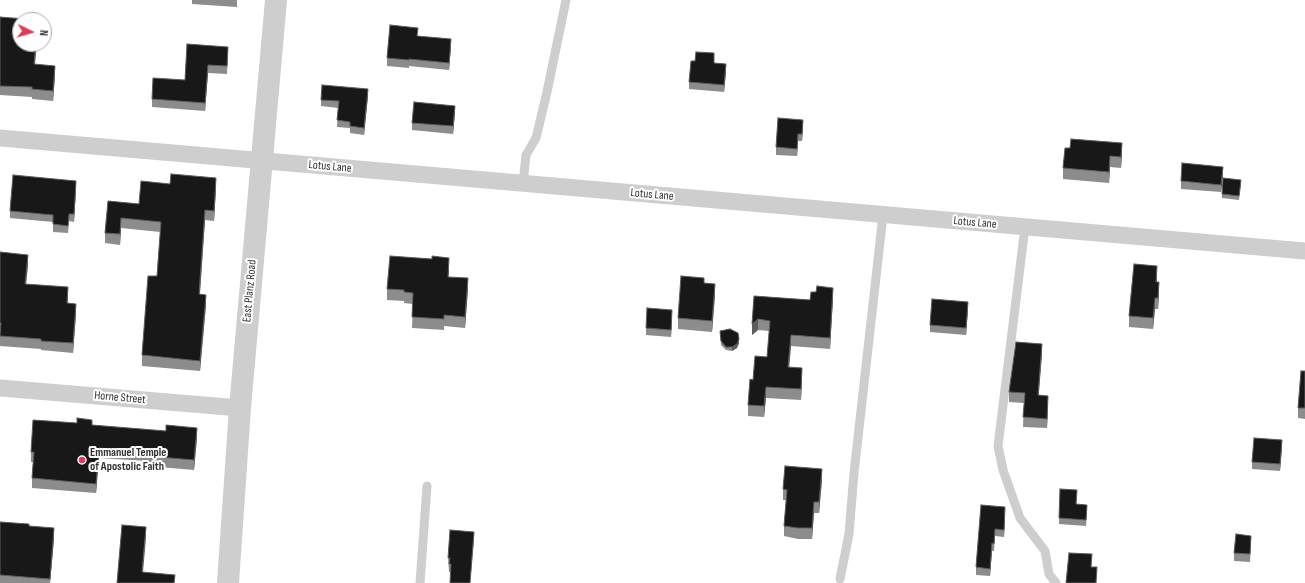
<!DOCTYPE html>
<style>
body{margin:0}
#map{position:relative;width:1305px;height:583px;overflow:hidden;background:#fff;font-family:"Sofia Sans Condensed",sans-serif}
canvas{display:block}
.north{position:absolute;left:12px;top:12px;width:40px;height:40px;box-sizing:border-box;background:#fff;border:1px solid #adadad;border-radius:50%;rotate:95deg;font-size:11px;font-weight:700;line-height:16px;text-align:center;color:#313131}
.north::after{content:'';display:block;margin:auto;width:14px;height:18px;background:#e13957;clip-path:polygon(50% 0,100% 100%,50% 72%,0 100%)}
</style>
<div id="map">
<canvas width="1305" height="583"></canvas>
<div class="north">N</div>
</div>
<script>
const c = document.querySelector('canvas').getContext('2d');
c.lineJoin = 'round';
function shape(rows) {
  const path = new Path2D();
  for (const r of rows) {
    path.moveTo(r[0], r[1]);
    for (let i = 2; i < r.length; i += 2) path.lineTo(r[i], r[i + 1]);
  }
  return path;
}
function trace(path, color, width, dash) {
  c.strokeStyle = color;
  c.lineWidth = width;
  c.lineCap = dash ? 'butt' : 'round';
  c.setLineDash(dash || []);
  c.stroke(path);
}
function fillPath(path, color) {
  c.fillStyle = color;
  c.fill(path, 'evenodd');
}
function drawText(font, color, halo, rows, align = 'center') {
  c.font = font + ' "Sofia Sans Condensed",sans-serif';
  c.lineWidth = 4;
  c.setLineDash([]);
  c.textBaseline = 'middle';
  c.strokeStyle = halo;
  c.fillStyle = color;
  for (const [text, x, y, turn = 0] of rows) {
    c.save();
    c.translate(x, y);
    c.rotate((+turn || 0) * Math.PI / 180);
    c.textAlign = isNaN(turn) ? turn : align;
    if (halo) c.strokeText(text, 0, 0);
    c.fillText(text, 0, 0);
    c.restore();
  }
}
trace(shape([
 [523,183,526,155,536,138,547,92,566,0],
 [1025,227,998,446,1003,470,1020,518,1045,551,1049,574,1056,583],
 [840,579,849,534,854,473,883,215],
 [420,583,427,486]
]), '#cecece', 9);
trace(shape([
 [0,138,1305,251],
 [0,388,240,408]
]), '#cecece', 17);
trace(shape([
 [228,583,240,408,276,0]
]), '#cecece', 22);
fillPath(shape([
 [192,0,237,0,237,7,192,4],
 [0,17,35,65,55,76,53,101,32,99,32,97,0,95],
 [418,36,451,47,449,70,409,66,409,68,387,66,387,58],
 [187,44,228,55,227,74,208,73,205,111,152,107,152,99,185,80],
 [714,63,726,72,724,92,689,89,689,82],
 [368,96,364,135,350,133,350,128,337,127,338,108,321,106,321,100],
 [455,113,453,134,412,130,412,123],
 [803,128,802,141,798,141,797,156,776,155,776,147],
 [1065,148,1122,154,1121,168,1110,167,1109,183,1063,179,1063,168],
 [1223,174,1221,192,1181,189,1181,181],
 [1241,184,1239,200,1222,198,1222,194],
 [216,188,214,221,205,220,200,294,206,305,200,371,142,366,142,355,157,276,160,232,121,228,120,245,105,243,105,233,108,201,139,204],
 [76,189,74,222,69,221,68,233,53,232,53,222,10,218,10,211],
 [0,252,28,265,26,284,68,297,68,303,76,314,73,353,41,350,41,349,0,346],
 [449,269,448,277,468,289,465,328,444,326,444,330,412,328,413,304,404,303,404,301,387,300,387,289],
 [1157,277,1157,282,1159,293,1158,309,1155,309,1153,329,1129,327,1129,316],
 [715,295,712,332,678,329,678,318],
 [754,296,810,300,833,298,830,349,791,346,789,367,802,379,801,400,766,398,764,417,748,416,748,405,753,380,767,357,769,331,758,330,752,335],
 [968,309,966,335,930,332,930,325],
 [672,318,671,337,646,335,646,328],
 [720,331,739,343,737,348,732,351,726,350,721,345],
 [1042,354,1038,395,1048,406,1047,428,1023,427,1024,403,1009,402,1009,392],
 [1305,371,1305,419,1298,418,1298,408],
 [92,425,197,438,194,470,147,466,147,461,99,458,96,493,32,488,32,478,33,462,31,462,31,452],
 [1282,447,1280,471,1252,469,1252,462],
 [822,480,819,513,814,513,812,539,798,539,784,536,784,526,786,500,783,500,783,489],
 [1060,489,1077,496,1076,504,1087,511,1086,526,1059,524],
 [981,505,1005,514,1004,537,995,536,994,551,992,551,990,576,976,575,976,567],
 [0,522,29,526,54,539,50,583,0,583],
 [474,539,450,572,449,572,448,558],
 [1251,543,1250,562,1234,561,1234,553]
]), '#8c8c8c');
fillPath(shape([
 [451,39,451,47,449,70,449,63],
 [36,44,37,44,34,74,34,64],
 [726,64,726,72,724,92,724,85],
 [208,65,208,73,205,111,205,103],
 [55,66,55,76,53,101,53,91],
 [368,89,368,96,364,135,364,128],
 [455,106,455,113,453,134,453,126],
 [803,120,803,128,802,141,802,134],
 [798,134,798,141,797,156,797,149],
 [1122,143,1122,154,1121,168,1121,157],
 [1110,156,1110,167,1109,183,1109,172],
 [1223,167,1223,174,1221,192,1221,185],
 [216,178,216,188,214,221,214,211],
 [76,181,76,189,74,222,74,214],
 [205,210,205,220,199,305,199,294],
 [121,218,121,228,120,245,120,234],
 [28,255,28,265,25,294,25,284],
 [449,258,449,269,448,288,448,277],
 [1157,266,1157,277,1156,293,1156,282],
 [468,278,468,289,465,328,465,317],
 [1159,282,1159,293,1158,309,1158,298],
 [715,284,715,295,712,332,712,321],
 [833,288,833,298,830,349,830,338],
 [206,295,206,305,200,371,200,361],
 [1155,298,1155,309,1153,329,1153,318],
 [968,302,968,309,966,335,966,328],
 [76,304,76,314,73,353,73,343],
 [672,310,672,318,671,337,671,330],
 [758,319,758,330,752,335,752,324],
 [791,335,791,346,788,378,788,367],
 [739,339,739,343,737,348,732,351,732,347],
 [1042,344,1042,354,1038,405,1038,395],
 [802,368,802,379,801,400,801,389],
 [766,387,766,398,764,417,764,406],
 [1048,396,1048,406,1047,428,1047,419],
 [197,428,197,438,194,470,194,460],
 [1282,440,1282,447,1280,471,1280,464],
 [99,448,99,458,96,493,96,484],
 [822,469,822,480,819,513,819,502],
 [814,502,814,513,812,539,812,528],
 [1005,507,1005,514,1004,537,1004,530],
 [146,527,146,538,142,583,142,572],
 [54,528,54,539,50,583,50,579],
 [474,532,474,539,470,583],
 [992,543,992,551,990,576,990,569]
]), '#5d5d5d');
const building = shape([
 [0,17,38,20,20,20,20,44,36,44,34,64,55,66,53,91,32,89,32,87,0,86,0,17],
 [390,25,418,28,417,36,451,39,449,63,409,59,409,60,387,58,390,25],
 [187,44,228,47,227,66,208,65,205,103,152,99,153,78,185,80,187,44],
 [696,52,714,53,714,63,726,64,724,85,689,82,691,61,695,61,696,52],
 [322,85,368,89,364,128,350,126,350,122,337,120,339,101,321,100,322,85],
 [414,102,455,106,453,126,412,123,414,102],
 [778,118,803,120,802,134,798,134,797,149,776,147,778,118],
 [1071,139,1122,143,1121,157,1110,156,1109,172,1063,168,1065,148,1070,148,1071,139],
 [1182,163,1223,167,1221,185,1181,181,1182,163],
 [171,174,216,178,214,211,205,210,199,294,206,295,200,361,142,355,148,276,157,276,161,222,121,218,120,234,105,233,108,201,139,204,141,181,170,184,171,174],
 [13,175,76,181,74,214,69,214,68,226,53,224,53,215,10,211,13,175],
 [1223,178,1241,180,1239,196,1222,194,1223,178],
 [0,252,28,255,25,284,68,287,67,303,76,304,73,343,41,341,41,339,0,336,1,323,0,323,0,252],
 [390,256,432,259,432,256,449,258,448,277,468,278,465,317,444,315,444,319,412,317,413,293,404,292,404,290,387,289,390,256],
 [1134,264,1157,266,1156,282,1159,282,1158,298,1155,298,1153,318,1129,316,1134,264],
 [681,276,704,278,704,283,715,284,712,321,678,318,681,276],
 [817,286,833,288,830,338,791,335,788,367,802,368,801,389,766,387,764,406,748,405,750,379,753,380,755,356,767,357,770,321,758,319,752,324,754,296,810,300,811,292,816,292,817,286],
 [932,299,968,302,966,328,930,325,932,299],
 [647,308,672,310,671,330,646,328,647,308],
 [730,329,738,333,739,339,737,344,732,347,726,347,721,341,720,331,730,329],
 [1016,342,1042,344,1038,395,1048,396,1047,419,1023,417,1025,393,1009,392,1016,342],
 [1301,371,1305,371,1305,408,1298,408,1301,371],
 [77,418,92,420,92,425,166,431,166,425,197,428,194,460,147,456,147,452,99,448,96,484,32,478,34,452,31,452,33,420,77,423,77,418],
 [1254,438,1282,440,1280,464,1252,462,1254,438],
 [785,466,822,469,819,502,814,502,812,528,798,528,784,526,787,490,783,489,785,466],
 [1060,489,1077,490,1076,504,1087,505,1086,520,1059,518,1060,489],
 [981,505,1005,507,1004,530,995,529,994,544,992,543,990,569,976,567,981,505],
 [0,522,29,524,29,526,54,528,50,579,0,575,0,522],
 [122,525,146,527,142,572,175,575,174,583,117,583,122,525],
 [450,530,474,532,470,583,450,583,451,564,449,564,450,558,448,558,450,530],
 [1236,534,1251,536,1250,554,1234,553,1236,534],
 [1069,553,1092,554,1091,567,1097,567,1096,583,1066,583,1069,553]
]);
fillPath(building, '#181818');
trace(building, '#5d5d5d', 1);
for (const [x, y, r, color] of [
 [82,460,4,"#e13957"]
]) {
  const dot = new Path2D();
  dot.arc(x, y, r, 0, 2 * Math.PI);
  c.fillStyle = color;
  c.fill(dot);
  trace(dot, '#fff', 1.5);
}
drawText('12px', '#313131', '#fff', [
 ["Lotus Lane",330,167,5],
 ["Lotus Lane",652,195,5],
 ["Lotus Lane",975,223,5],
 ["East Planz Road",250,291,-85],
 ["Horne Street",120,398,5]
]);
drawText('bold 12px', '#313131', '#fff', [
 ["Emmanuel Temple",90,453],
 ["of Apostolic Faith",90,467]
], 'left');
</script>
